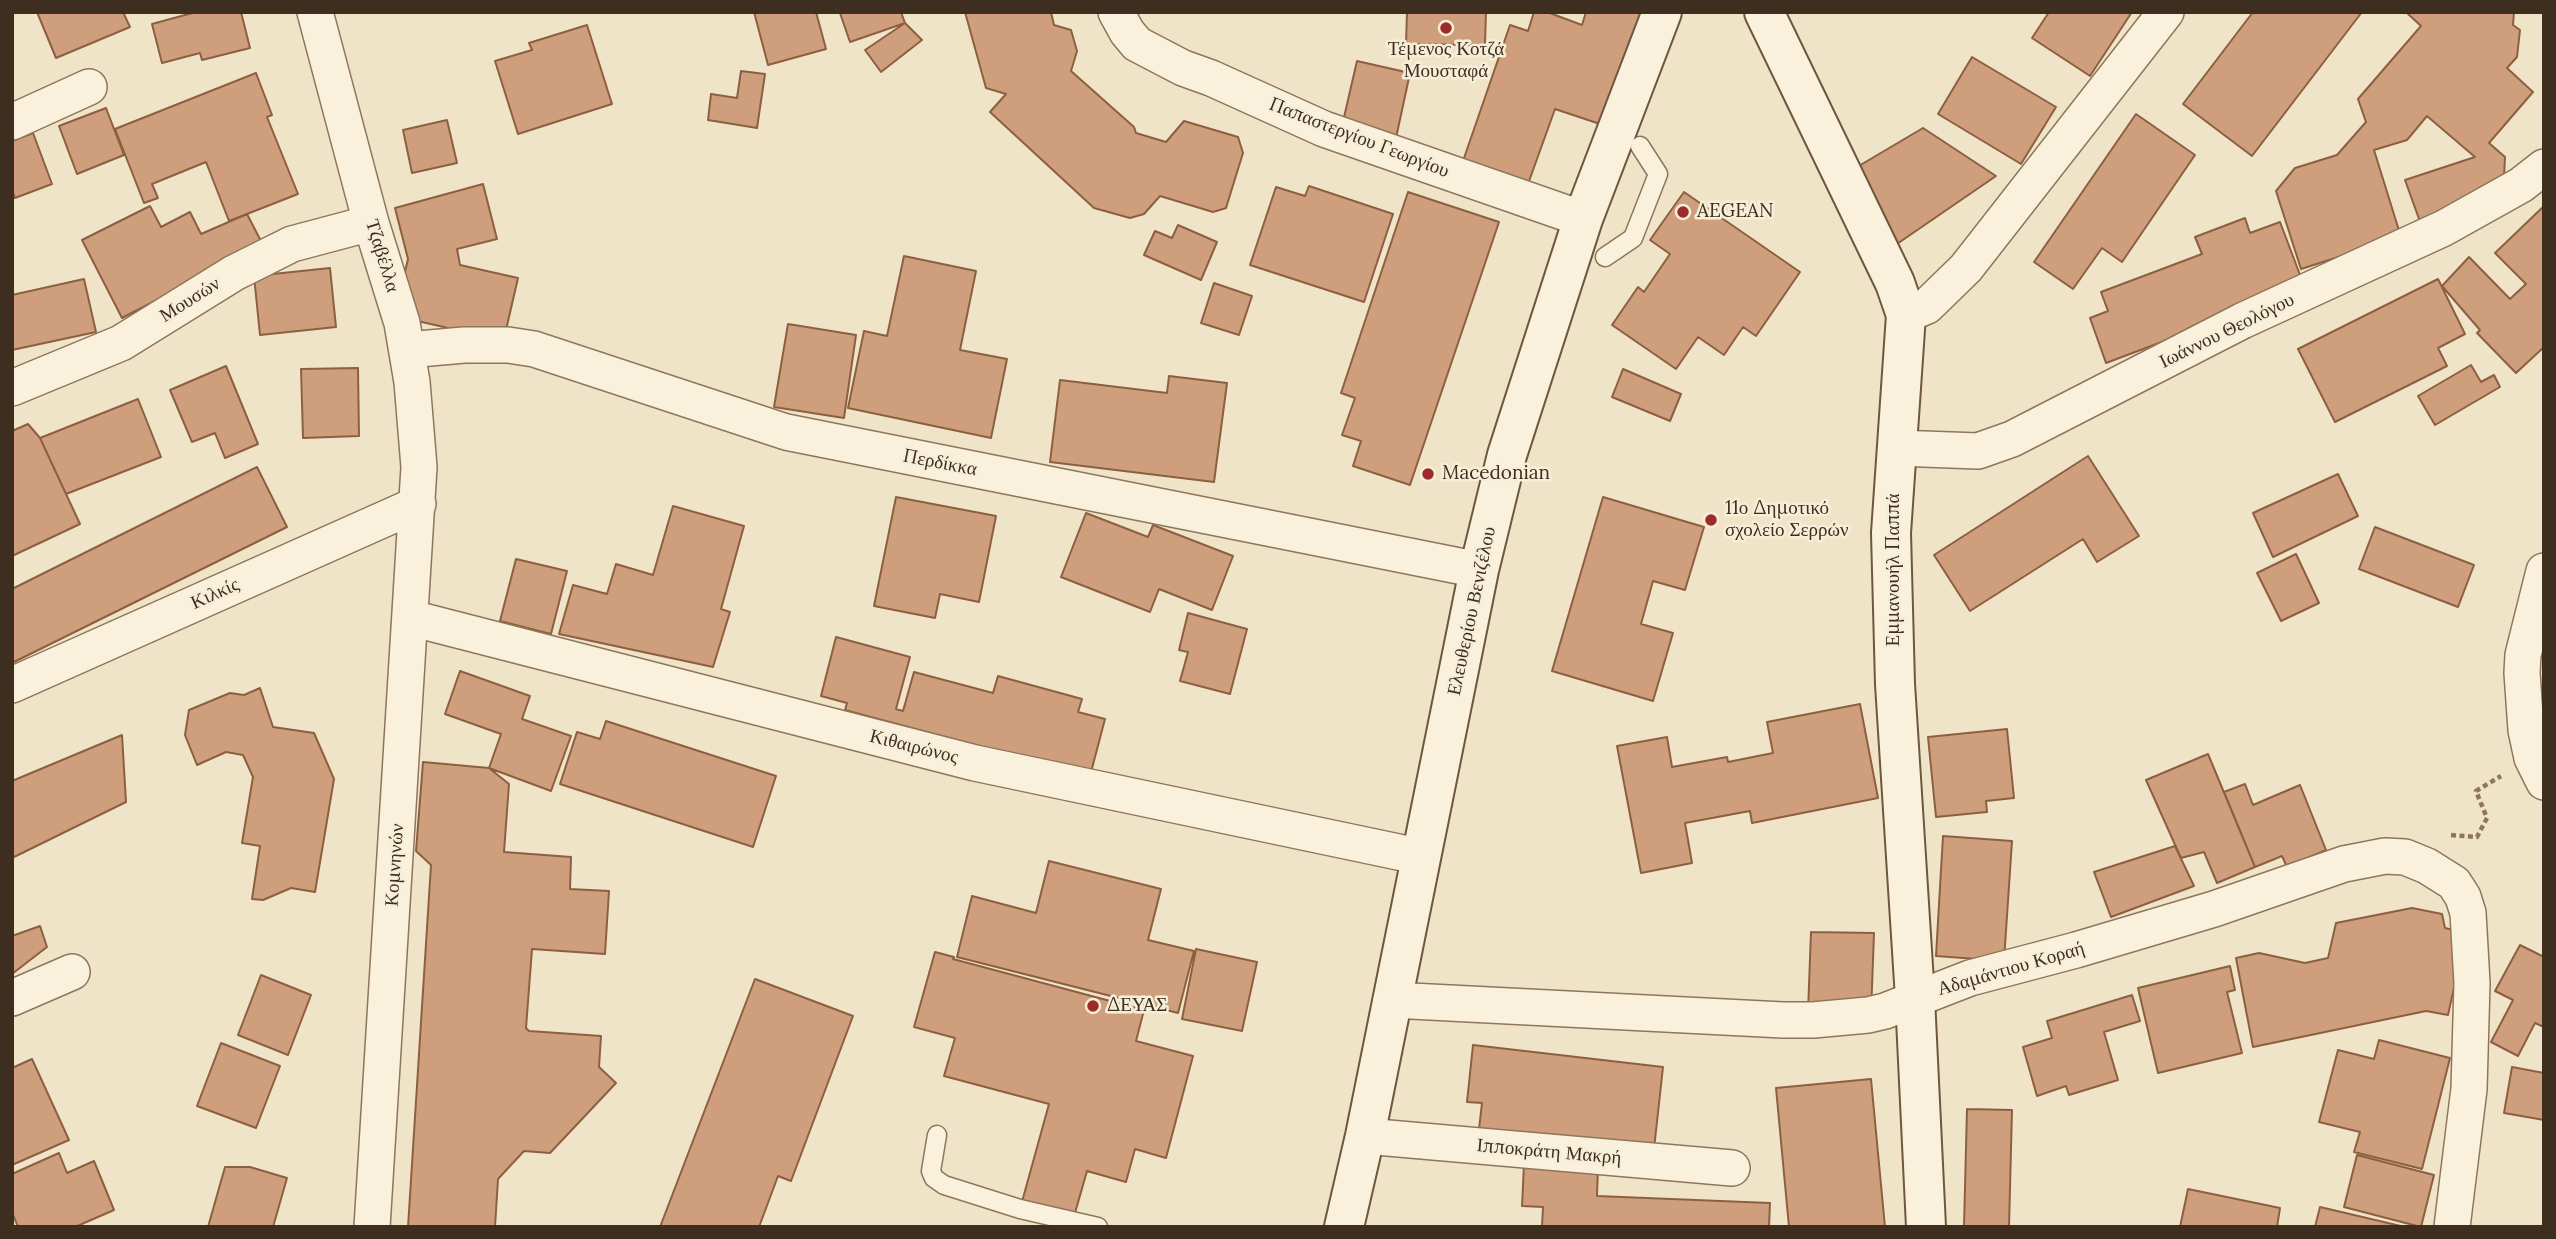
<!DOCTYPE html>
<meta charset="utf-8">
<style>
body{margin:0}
#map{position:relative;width:2556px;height:1239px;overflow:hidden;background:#f0e4c8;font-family:Lora,serif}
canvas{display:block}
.frame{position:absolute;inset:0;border:14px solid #3d2e20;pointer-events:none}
</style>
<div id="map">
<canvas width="2556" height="1239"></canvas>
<div class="frame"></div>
</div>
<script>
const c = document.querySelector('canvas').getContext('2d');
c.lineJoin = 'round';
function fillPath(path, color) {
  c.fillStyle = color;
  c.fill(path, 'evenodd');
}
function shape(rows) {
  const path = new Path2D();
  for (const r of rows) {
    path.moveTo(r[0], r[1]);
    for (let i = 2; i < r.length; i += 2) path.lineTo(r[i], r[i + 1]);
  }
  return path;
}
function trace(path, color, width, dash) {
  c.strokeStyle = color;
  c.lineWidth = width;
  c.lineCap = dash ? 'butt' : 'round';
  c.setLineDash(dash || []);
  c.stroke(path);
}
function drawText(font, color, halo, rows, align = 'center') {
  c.font = font + ' Lora,serif';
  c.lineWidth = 5;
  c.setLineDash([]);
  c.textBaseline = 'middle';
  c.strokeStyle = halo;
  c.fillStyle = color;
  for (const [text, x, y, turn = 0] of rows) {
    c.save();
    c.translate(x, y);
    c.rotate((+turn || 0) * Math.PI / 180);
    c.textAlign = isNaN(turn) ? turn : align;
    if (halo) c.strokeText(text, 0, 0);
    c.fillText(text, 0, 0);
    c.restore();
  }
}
const building = shape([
 [37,12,123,12,130,27,56,58,37,12],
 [196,12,241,12,250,48,202,60,200,53,162,63,152,24,196,12],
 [754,12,816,12,826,49,768,65,754,12],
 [901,12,905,23,850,42,840,13,901,12],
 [965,12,1051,12,1054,25,1071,30,1077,51,1071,71,1134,127,1136,133,1166,142,1184,121,1238,137,1243,153,1226,208,1213,212,1160,196,1144,214,1130,218,1094,208,990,112,1006,94,986,88,965,12],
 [1407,12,1486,12,1485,45,1406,44,1407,12],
 [1534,12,1547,12,1582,25,1586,12,1642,12,1603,125,1555,109,1528,184,1463,161,1510,25,1528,31,1534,12],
 [2049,12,2132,12,2090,76,2032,38,2049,12],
 [2253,12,2362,12,2252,156,2183,104,2253,12],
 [2406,12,2514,12,2513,25,2520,30,2517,57,2507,68,2533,92,2489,143,2505,157,2504,177,2423,230,2405,180,2475,157,2427,116,2407,140,2374,150,2401,237,2301,269,2276,191,2295,168,2337,155,2366,122,2358,99,2421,26,2406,12],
 [905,23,922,40,881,72,865,50,905,23],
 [587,25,612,104,518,134,495,61,532,50,529,43,587,25],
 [1972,57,2056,107,2021,164,1938,114,1972,57],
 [1357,61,1410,73,1396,138,1342,126,1357,61],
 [741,71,765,74,757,128,708,120,711,94,737,98,741,71],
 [256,73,272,115,267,117,298,194,229,221,206,162,152,184,158,198,144,203,115,129,256,73],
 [106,108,124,155,77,174,59,126,106,108],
 [2136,114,2195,155,2122,262,2102,248,2073,289,2034,262,2136,114],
 [447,120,457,163,412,173,403,130,447,120],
 [1923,128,1996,176,1894,246,1852,170,1923,128],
 [33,133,52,184,15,198,12,191,12,141,33,133],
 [483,184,497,239,457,249,460,265,518,278,506,330,483,336,413,320,403,280,408,259,395,208,483,184],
 [1309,186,1393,214,1364,302,1250,265,1276,187,1305,196,1309,186],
 [1408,192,1499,222,1410,485,1353,466,1361,441,1342,435,1355,398,1341,393,1408,192],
 [1684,192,1800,272,1756,336,1743,327,1724,355,1698,337,1676,369,1612,325,1638,287,1644,292,1670,254,1650,240,1684,192],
 [150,206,161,227,190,212,201,234,247,214,263,245,122,318,82,240,150,206],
 [2544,206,2544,347,2516,373,2477,333,2480,330,2442,286,2469,257,2510,299,2526,284,2495,253,2544,206],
 [2245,218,2250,233,2280,222,2305,288,2106,363,2090,318,2108,311,2101,292,2202,254,2195,237,2245,218],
 [1178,225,1217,242,1201,280,1144,255,1155,231,1172,238,1178,225],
 [904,256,976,271,960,350,1007,359,991,438,848,408,864,331,887,336,904,256],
 [330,268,336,327,260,335,254,276,330,268],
 [84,279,96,332,12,350,12,295,84,279],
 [2438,279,2465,334,2438,348,2447,366,2335,422,2298,349,2438,279],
 [1214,283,1252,296,1239,335,1201,323,1214,283],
 [788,324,856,335,844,418,774,407,788,324],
 [2471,365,2481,382,2494,375,2500,387,2435,425,2418,396,2471,365],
 [226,366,258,444,225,458,215,433,192,442,170,390,226,366],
 [358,368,359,436,303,438,301,369,358,368],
 [1623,369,1681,394,1670,421,1612,397,1623,369],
 [1169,376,1227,383,1214,482,1050,462,1060,380,1167,393,1169,376],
 [138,399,161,457,66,494,40,438,138,399],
 [28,424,40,438,80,524,12,556,12,431,28,424],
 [2088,456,2139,536,2097,562,2083,539,1970,611,1934,555,2088,456],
 [257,467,287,527,12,663,12,589,257,467],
 [2338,474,2358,516,2273,557,2253,513,2338,474],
 [896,497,996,516,979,602,940,594,935,618,874,606,896,497],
 [1603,497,1704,527,1685,590,1653,581,1641,624,1673,633,1653,701,1552,671,1603,497],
 [673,506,744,526,721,609,730,612,713,667,559,634,573,585,607,594,616,564,653,575,673,506],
 [1086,513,1148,537,1153,525,1233,556,1212,610,1159,589,1150,612,1061,577,1086,513],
 [2375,527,2474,565,2458,607,2359,569,2375,527],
 [2296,554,2319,603,2281,621,2257,573,2296,554],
 [516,559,567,571,551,634,500,621,516,559],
 [1188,613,1247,629,1230,694,1180,681,1188,652,1179,650,1188,613],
 [836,637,910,657,896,709,903,711,914,672,993,693,998,676,1082,699,1078,712,1105,719,1090,776,845,710,847,703,821,696,836,637],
 [460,671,530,696,522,719,571,736,551,791,489,768,501,734,445,714,460,671],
 [260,688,273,727,314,733,334,779,315,892,291,888,263,900,252,899,260,846,242,843,253,777,243,755,226,752,197,765,185,735,189,710,230,693,244,695,260,688],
 [1860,704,1878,798,1752,823,1750,811,1685,823,1692,863,1641,873,1617,746,1667,737,1672,767,1727,757,1728,762,1773,753,1767,722,1860,704],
 [606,721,776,776,753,847,560,784,577,732,600,739,606,721],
 [2007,729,2014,798,1986,801,1987,812,1936,817,1928,737,2007,729],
 [122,735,126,802,12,858,12,781,122,735],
 [2208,754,2255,867,2217,883,2204,852,2181,858,2146,780,2208,754],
 [423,762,489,768,509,784,504,852,571,857,570,889,609,891,605,954,532,949,526,1028,529,1031,601,1036,599,1067,616,1083,550,1153,524,1151,498,1179,495,1227,408,1227,431,865,416,851,423,762],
 [2245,784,2253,805,2300,785,2326,850,2287,867,2282,856,2255,867,2224,792,2245,784],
 [1943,836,2012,841,2004,961,1936,956,1943,836],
 [2175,846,2194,886,2111,917,2094,872,2175,846],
 [1049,861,1161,889,1148,940,1194,951,1178,1013,957,957,972,896,1036,913,1049,861],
 [2412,908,2442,914,2445,928,2466,933,2448,1015,2426,1011,2253,1047,2236,958,2259,953,2305,963,2328,958,2336,923,2412,908],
 [40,926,47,947,12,974,12,936,40,926],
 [1811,932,1874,933,1871,1014,1808,1012,1811,932],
 [2520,945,2544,957,2544,1027,2535,1023,2518,1056,2491,1042,2513,1000,2495,991,2520,945],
 [1196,949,1257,962,1242,1031,1182,1019,1196,949],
 [935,952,954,957,953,959,1144,1010,1136,1041,1193,1056,1166,1158,1135,1149,1126,1182,1087,1171,1073,1220,1020,1209,1049,1104,944,1076,955,1038,914,1027,935,952],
 [2230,966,2235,990,2227,992,2242,1053,2158,1073,2138,988,2230,966],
 [261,975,311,995,288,1055,238,1035,261,975],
 [755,979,853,1016,791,1181,778,1176,759,1227,660,1227,755,979],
 [2132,995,2140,1021,2104,1032,2118,1080,2069,1095,2066,1086,2037,1096,2023,1047,2052,1038,2047,1021,2132,995],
 [2379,1040,2450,1058,2422,1169,2354,1152,2360,1132,2319,1122,2338,1050,2374,1059,2379,1040],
 [221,1043,280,1066,256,1128,197,1106,221,1043],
 [1473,1045,1663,1067,1654,1149,1479,1129,1482,1103,1467,1102,1473,1045],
 [32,1059,69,1140,12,1165,12,1068,32,1059],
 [2512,1067,2544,1073,2544,1120,2504,1113,2512,1067],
 [1871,1079,1885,1227,1789,1227,1776,1088,1871,1079],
 [1967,1109,2012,1110,2009,1227,1964,1227,1967,1109],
 [59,1153,67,1173,94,1161,114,1210,75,1227,18,1227,12,1212,12,1174,59,1153],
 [2357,1155,2434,1175,2421,1227,2344,1207,2357,1155],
 [1524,1164,1598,1167,1597,1196,1770,1203,1769,1227,1542,1227,1543,1207,1522,1206,1524,1164],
 [225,1167,250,1167,287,1178,273,1227,208,1227,225,1167],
 [2188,1189,2280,1208,2277,1227,2180,1227,2188,1189],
 [2320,1207,2405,1227,2315,1227,2320,1207]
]);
fillPath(building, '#cf9f7d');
trace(building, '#8d5f41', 2);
const lane = shape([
 [1605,257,1633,238,1658,174,1640,146],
 [937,1135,931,1171,934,1178,944,1185,1020,1209,1098,1227]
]);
const street = shape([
 [315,12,371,223,402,323,412,382,419,467,372,1227],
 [1116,12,1127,32,1137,44,1183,68,1211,78,1324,129,1583,219],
 [12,122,89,87],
 [1906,315,1927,306,1966,268,2166,12],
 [407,350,464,345,508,345,534,349,786,432,1479,570],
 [12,388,121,343,234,273,292,244,371,223],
 [1896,448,1978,451,2012,439,2242,321,2444,228,2521,185,2544,167],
 [2544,571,2523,655,2522,673,2526,730,2532,758,2544,782],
 [411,618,975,763,1422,857],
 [12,685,418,504],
 [12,998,72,972],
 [1391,1000,1783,1020,1813,1020,1868,1015,1885,1011,1970,978,2076,950,2214,909,2344,864,2385,856,2405,857,2427,866,2454,883,2463,897,2468,913,2472,983,2469,1089,2452,1227],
 [1365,1136,1732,1168]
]);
const secondary = shape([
 [1764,12,1895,283,1906,315,1891,533,1895,684,1915,998,1926,1227],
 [1344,1227,1365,1136,1479,570,1507,455,1583,219,1662,12]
]);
trace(lane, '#8d765c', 21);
trace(street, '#8d765c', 38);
trace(secondary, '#6f573f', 42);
trace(shape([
 [2451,835,2477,837,2487,818,2476,791,2501,776]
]), '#8d765c', 4.5, [5, 3.5]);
trace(lane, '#faf1dc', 18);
trace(street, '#faf1dc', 35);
trace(secondary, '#faf1dc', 38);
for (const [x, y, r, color] of [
 [1446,28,7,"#9e2a2b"],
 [1683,212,7,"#9e2a2b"],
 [1428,474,7,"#9e2a2b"],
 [1711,520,7,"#9e2a2b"],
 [1093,1006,7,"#9e2a2b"]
]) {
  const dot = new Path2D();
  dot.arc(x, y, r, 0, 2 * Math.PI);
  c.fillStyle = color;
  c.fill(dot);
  trace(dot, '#f7eed8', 2.5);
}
drawText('19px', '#3d2e20', '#f7eed8', [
 ["Τέμενος Κοτζά",1446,50,"center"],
 ["Μουσταφά",1446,72,"center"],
 ["AEGEAN",1697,212],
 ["Macedonian",1442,474],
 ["11ο Δημοτικό",1725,509],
 ["σχολείο Σερρών",1725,531],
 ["ΔΕΥΑΣ",1107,1006]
], 'left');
drawText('19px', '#3d2e20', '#f7eed8', [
 ["Παπαστεργίου Γεωργίου",1359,138,21],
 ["Τζαβέλλα",382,256,73],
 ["Μουσών",190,300,-32],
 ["Ιωάννου Θεολόγου",2227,331,-26],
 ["Περδίκκα",940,463,11],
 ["Εμμανουήλ Παππά",1894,570,-90],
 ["Κιλκίς",215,594,-24],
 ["Ελευθερίου Βενιζέλου",1472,611,-78],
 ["Κιθαιρώνος",914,747,14],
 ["Κομνηνών",395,865,-86],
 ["Αδαμάντιου Κοραή",2011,969,-16],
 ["Ιπποκράτη Μακρή",1549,1152,5]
]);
</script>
